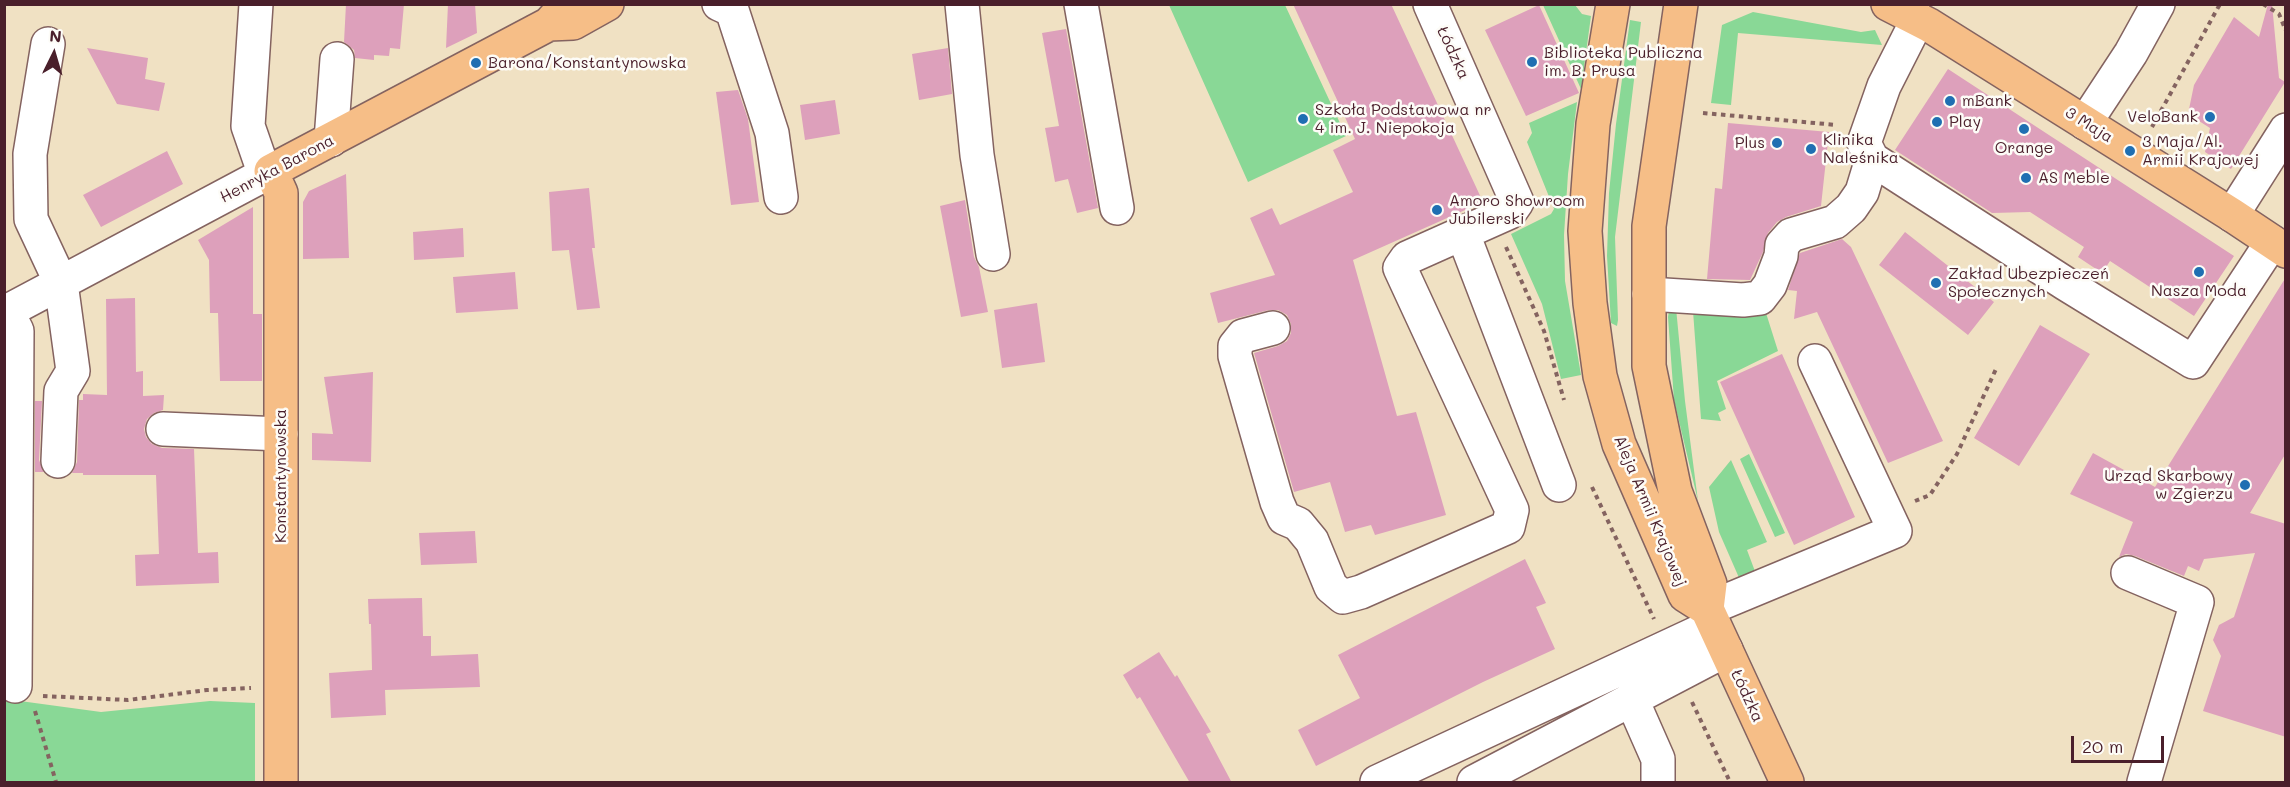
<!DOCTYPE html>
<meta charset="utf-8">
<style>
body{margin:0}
#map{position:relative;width:2290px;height:787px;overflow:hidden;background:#f0e1c3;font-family:Mali,sans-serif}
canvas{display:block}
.frame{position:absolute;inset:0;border:6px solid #4a1f2b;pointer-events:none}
.north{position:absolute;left:24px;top:24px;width:60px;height:60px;-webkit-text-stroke:4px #fdfcf7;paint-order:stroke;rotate:5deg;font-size:16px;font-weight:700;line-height:24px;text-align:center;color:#4a1f2b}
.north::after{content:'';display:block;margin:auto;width:21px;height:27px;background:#4a1f2b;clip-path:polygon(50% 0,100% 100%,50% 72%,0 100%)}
.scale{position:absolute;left:2071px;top:736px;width:93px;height:27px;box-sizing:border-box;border:3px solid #4a1f2b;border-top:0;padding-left:8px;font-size:18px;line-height:21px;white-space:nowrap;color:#4a1f2b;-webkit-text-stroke:4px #fdfcf7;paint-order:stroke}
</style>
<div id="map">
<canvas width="2290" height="787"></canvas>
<div class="frame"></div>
<div class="north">N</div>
<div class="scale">20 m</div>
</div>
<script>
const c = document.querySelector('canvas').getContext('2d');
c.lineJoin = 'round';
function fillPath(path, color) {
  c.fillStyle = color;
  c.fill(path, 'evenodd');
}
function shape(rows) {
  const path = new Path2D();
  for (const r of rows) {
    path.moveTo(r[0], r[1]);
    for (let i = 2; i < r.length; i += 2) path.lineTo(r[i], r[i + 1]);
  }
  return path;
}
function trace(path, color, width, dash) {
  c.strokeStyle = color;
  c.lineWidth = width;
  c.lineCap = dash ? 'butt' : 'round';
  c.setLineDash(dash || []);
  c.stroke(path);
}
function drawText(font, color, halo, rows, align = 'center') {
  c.font = font + ' Mali,sans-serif';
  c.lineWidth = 5;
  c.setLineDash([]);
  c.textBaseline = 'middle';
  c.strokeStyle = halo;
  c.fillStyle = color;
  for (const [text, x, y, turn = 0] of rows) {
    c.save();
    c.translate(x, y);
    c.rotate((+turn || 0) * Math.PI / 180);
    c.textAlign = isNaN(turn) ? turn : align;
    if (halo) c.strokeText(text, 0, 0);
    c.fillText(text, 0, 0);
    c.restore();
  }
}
fillPath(shape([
 [1172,4,1285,5,1346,136,1248,182,1169,5],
 [1543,5,1575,5,1582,14,1591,16,1581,89],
 [1753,12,1861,32,1875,30,1882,45,1738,33,1731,105,1711,103,1722,25],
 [1630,20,1641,22,1615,237,1618,320,1617,326,1611,323,1607,256,1609,193,1616,124],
 [1577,102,1568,174,1564,235,1565,281,1581,375,1561,379,1542,304,1511,234,1551,214,1554,209,1527,142,1532,133,1529,123],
 [1676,308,1685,401,1698,501,1674,400,1668,317,1669,311],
 [1693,311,1766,313,1778,351,1717,381,1726,409,1718,413,1721,421,1701,419],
 [1749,454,1785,533,1775,537,1740,459],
 [1731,460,1767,542,1747,550,1756,574,1740,580,1719,532,1709,487],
 [4,697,20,701,101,712,210,701,255,703,255,782,5,782]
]), '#89d896');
fillPath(shape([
 [346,4,404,4,400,49,390,48,389,56,374,55,374,60,355,58,354,50,344,42],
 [448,4,475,4,477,33,446,48],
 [1293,4,1391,4,1483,202,1353,260,1397,416,1416,412,1446,515,1375,535,1371,525,1345,532,1330,482,1294,492,1254,353,1278,346,1287,341,1291,333,1291,324,1287,315,1278,310,1269,310,1218,323,1210,293,1275,275,1250,218,1272,208,1280,225,1353,192,1333,150,1355,139],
 [2268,4,2272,4,2279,78,2285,82,2231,169,2205,152,2210,128,2188,114,2194,85,2234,17,2259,37],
 [1539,5,1579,93,1526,116,1485,30],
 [1066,29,1098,208,1077,213,1068,179,1055,182,1045,128,1059,126,1042,33],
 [87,48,148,58,145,79,165,83,159,111,117,104],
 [948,48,952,94,919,100,912,54],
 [1948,69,2234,256,2194,316,2110,261,2102,273,2078,257,2084,247,2030,212,1992,213,1895,150],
 [738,90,748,119,759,202,731,205,716,92],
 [835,100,840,134,805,140,800,105],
 [1728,123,1829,132,1821,206,1786,217,1777,222,1768,233,1763,252,1750,280,1707,279,1715,188,1722,189],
 [167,151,183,184,101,227,83,195],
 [346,174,349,258,303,259,303,202,309,191],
 [589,188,595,248,592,248,600,308,577,310,569,250,552,251,549,192],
 [965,200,974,257,979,267,988,312,961,317,940,206],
 [253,207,253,314,262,314,262,381,220,381,218,313,210,313,209,260,198,240],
 [463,228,464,257,414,260,413,232],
 [1905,232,1994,302,1968,335,1879,265],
 [1842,239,1851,247,1943,441,1888,463,1817,312,1794,319,1797,291,1788,290,1800,253],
 [515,272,518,309,456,313,453,277],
 [2286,277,2286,453,2250,513,2286,524,2286,737,2203,711,2221,656,2213,640,2219,625,2234,617,2255,553,2204,559,2199,571,2188,566,2184,576,2135,556,2126,554,2119,557,2133,522,2070,494,2093,453,2155,487],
 [135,298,136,372,143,371,143,396,164,395,163,410,154,413,147,419,144,429,146,437,152,444,162,448,194,449,198,553,218,552,219,583,136,586,135,555,159,554,156,475,83,475,83,473,72,473,77,462,79,400,83,400,83,394,107,395,106,299],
 [1037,303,1045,362,1002,368,994,310],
 [2040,325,2090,354,2019,466,1974,438],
 [1782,354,1855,517,1794,545,1720,382],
 [373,372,371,462,312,460,312,433,333,434,324,377],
 [35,401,42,401,39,460,44,472,35,472],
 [475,531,477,563,421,565,419,533],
 [1525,559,1546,603,1536,607,1555,649,1483,682,1316,766,1298,730,1360,698,1338,655],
 [422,598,423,636,431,636,431,656,478,654,480,687,385,690,386,715,331,718,329,673,372,670,371,624,369,624,368,599],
 [1159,652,1175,677,1177,675,1211,732,1206,734,1232,783,1190,783,1140,697,1137,699,1123,675]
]), '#dda0bb');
const minor = shape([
 [256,4,248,126,265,175],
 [719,4,732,10,772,133,781,197],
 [962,4,977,155,993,254],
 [1081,4,1117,208],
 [1918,19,1884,86,1864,143,1872,159,2066,284,2193,362,2272,242],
 [48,44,30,154,31,219,61,283,73,371,61,391,58,461],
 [2085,123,2131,53,2158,4],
 [331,140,337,59],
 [2232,215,2286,130],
 [1463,234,1559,485],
 [1649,294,1743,300,1760,298,1770,285,1781,256,1782,245,1791,235,1835,222,1851,208,1862,192,1872,159],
 [7,311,17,331,15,686],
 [4,313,271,171],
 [1273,328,1243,336,1235,346,1235,356,1277,502,1284,518,1298,524,1312,541,1331,587,1343,597,1361,592,1508,527,1512,510,1400,268,1407,258,1510,212,1517,202,1430,4],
 [163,429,281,434],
 [2128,573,2197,602,2144,782],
 [1707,609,1895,531,1815,361],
 [1632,700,1658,759,1658,782],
 [1377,782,1714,625],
 [1474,782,1726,650]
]);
const major = shape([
 [1613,4,1593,124,1585,231,1590,303,1600,376,1619,444,1685,595,1707,609],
 [1681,4,1649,226,1649,366,1675,491,1710,584,1707,609],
 [1888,4,1929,25,2232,215,2286,251],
 [549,24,573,23,607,4],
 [1707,609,1787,782],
 [281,782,281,193,271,171,549,24,567,4]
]);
trace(minor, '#846360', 36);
trace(major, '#846360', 36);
trace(shape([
 [2263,4,2279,14,2286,31],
 [1703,113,1837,125],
 [2152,127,2220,4],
 [1506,247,1544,331,1564,400],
 [1592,487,1654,619],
 [1915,501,1930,495,1957,454,1996,369],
 [43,696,128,700,207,690,251,688],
 [1692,702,1730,782],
 [35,711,56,782]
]), '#846360', 4, [4.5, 4.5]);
trace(minor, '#fff', 33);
trace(major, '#f6be87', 33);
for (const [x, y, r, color] of [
 [1532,62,6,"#1f6fb2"],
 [476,63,6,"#1f6fb2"],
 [1950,101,6,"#1f6fb2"],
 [2210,117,6,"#1f6fb2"],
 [1303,119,6,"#1f6fb2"],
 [1937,122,6,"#1f6fb2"],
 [2024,129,6,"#1f6fb2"],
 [1777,143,6,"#1f6fb2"],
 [1811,149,6,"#1f6fb2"],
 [2130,151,6,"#1f6fb2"],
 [2026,178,6,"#1f6fb2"],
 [1437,210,6,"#1f6fb2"],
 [2199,272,6,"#1f6fb2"],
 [1936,283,6,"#1f6fb2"],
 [2245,485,6,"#1f6fb2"]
]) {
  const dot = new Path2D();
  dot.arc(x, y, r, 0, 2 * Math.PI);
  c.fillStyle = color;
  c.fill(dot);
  trace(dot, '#fdfcf7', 2);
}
drawText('16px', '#4a1f2b', '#fdfcf7', [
 ["Łódzka",1453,53,65],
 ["3 Maja",2089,125,32],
 ["Henryka Barona",277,169,-28],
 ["Konstantynowska",281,476,-90],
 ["Aleja Armii Krajowej",1650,511,67],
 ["Łódzka",1747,696,65]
]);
drawText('16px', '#4a1f2b', '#fdfcf7', [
 ["Biblioteka Publiczna",1544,53],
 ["im. B. Prusa",1544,71],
 ["Barona/Konstantynowska",488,63],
 ["mBank",1962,101],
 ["Szkoła Podstawowa nr",1315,110],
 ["4 im. J. Niepokoja",1315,128],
 ["VeloBank",2198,117,"right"],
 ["Play",1949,122],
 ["Klinika",1823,140],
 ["Naleśnika",1823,158],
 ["3 Maja/Al.",2142,142],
 ["Armii Krajowej",2142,160],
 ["Plus",1765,143,"right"],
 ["Orange",2024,148,"center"],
 ["AS Meble",2038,178],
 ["Amoro Showroom",1449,201],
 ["Jubilerski",1449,219],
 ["Zakład Ubezpieczeń",1948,274],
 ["Społecznych",1948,292],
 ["Nasza Moda",2199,291,"center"],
 ["Urząd Skarbowy",2233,476,"right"],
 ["w Zgierzu",2233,494,"right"]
], 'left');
</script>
